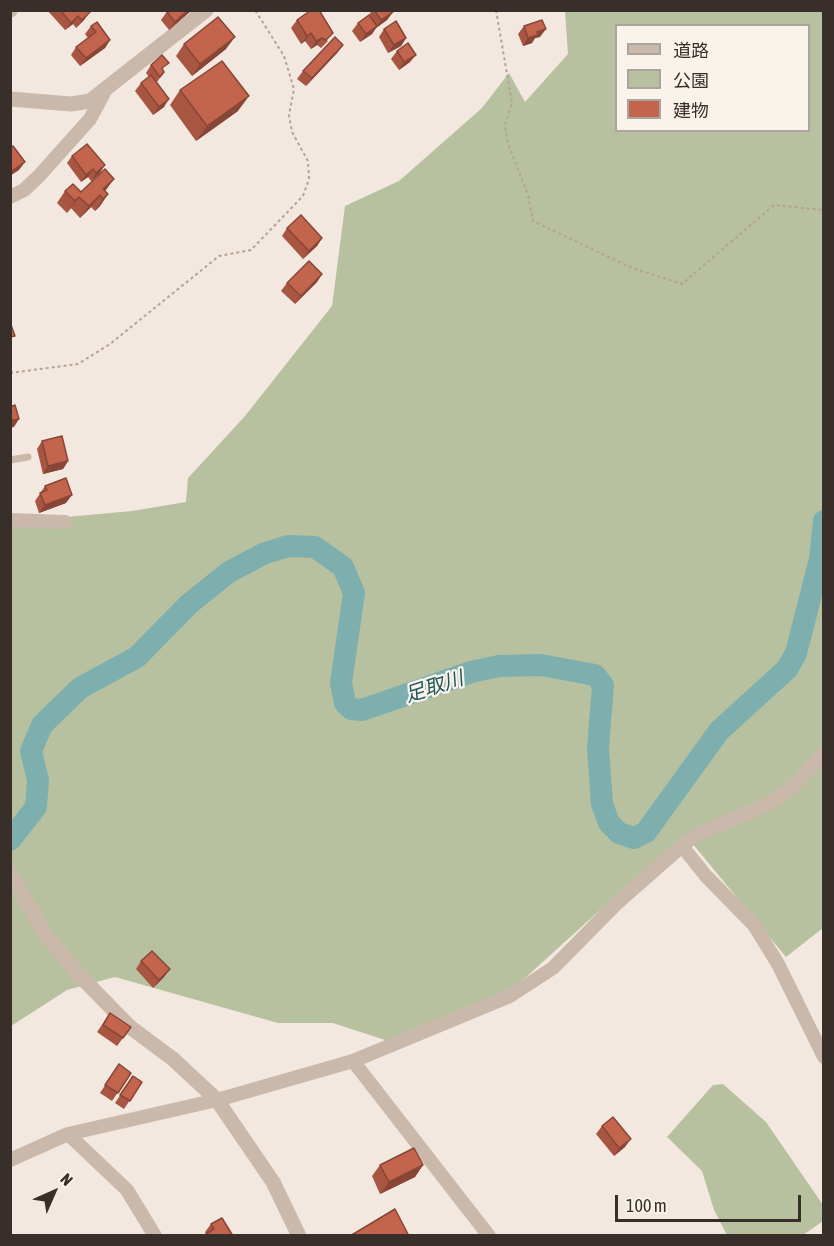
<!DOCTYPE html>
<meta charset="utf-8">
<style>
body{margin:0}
#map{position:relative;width:834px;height:1246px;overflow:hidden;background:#f2e8df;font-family:"Asap Condensed","Noto Sans JP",sans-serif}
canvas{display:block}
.frame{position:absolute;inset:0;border:12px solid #382e2a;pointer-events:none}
.legend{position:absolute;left:615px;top:24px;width:195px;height:108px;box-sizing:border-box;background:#faf3eb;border:2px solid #aca49e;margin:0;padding:8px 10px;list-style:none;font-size:18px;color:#382e2a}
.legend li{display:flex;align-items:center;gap:12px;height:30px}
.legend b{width:30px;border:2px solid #aca49e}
.north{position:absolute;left:24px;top:1162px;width:60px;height:60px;-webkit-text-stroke:4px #faf3eb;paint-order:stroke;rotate:45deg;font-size:16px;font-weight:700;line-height:24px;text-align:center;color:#382e2a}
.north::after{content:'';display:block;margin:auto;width:21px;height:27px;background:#382e2a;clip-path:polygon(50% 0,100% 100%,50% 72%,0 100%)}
.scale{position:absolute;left:615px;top:1195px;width:186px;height:27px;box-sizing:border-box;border:3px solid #382e2a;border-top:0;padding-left:8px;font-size:18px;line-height:21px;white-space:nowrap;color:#382e2a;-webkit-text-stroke:4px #faf3eb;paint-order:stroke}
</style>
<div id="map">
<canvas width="834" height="1246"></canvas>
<div class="frame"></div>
<ul class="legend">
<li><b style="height:8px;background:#cab8ab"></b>道路</li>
<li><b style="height:16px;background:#b7c19f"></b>公園</li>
<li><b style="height:16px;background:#c3644d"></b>建物</li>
</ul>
<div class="north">N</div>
<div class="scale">100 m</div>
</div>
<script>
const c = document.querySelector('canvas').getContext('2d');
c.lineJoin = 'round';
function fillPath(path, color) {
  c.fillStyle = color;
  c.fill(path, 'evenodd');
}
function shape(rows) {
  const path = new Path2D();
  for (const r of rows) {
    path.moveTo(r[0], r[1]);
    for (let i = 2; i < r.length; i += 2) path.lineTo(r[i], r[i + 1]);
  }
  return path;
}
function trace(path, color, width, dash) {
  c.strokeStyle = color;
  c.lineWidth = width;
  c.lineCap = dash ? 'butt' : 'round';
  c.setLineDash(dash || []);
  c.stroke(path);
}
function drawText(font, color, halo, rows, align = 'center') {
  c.font = font + ' "Asap Condensed","Noto Sans JP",sans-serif';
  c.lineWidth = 4.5;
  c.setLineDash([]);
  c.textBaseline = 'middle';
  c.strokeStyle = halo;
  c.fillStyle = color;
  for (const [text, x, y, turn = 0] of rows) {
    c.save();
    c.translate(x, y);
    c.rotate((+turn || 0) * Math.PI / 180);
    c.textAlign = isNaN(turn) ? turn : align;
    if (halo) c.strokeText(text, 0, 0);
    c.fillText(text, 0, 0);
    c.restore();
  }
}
fillPath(shape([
 [565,11,823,11,823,928,786,957,687,837,619,893,515,987,388,1041,333,1023,278,1023,115,977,67,990,11,1026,11,522,132,511,186,502,188,478,245,416,332,306,345,206,399,181,482,108,509,73,525,102,568,54],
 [616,26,808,26,808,130,616,130],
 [723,1084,766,1122,823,1205,823,1221,803,1235,727,1235,714,1210,702,1171,667,1137,713,1085]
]), '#b7c19f');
trace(shape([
 [10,840,36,807,38,780,31,751,42,725,80,688,137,657,189,604,229,572,263,554,288,546,315,547,343,567,354,593,341,683,345,703,351,709,362,710,471,672,499,666,541,665,595,675,603,685,598,748,602,804,609,823,619,833,634,838,646,832,719,731,787,669,796,653,820,559,824,521]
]), '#7eafaf', 22);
trace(shape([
 [496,10,512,103,505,125,508,144,528,195,533,221,632,268,682,284,774,205,824,210],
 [10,373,78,364,110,344,219,256,251,250,303,196,309,179,308,161,292,132,289,115,294,89,284,56,255,10]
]), '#b6a295', 2, [3, 3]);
trace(shape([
 [10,460,28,457]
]), '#cab8ab', 7);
trace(shape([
 [10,11,11,10],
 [10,197,24,190,38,177,90,119,104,93],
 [10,520,65,522],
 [682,846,706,876,754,925,778,964,824,1057],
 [353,1061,489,1236],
 [68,1134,127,1190,155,1236],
 [10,1160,68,1134,217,1100,353,1061,510,996,553,968,615,905,682,846,696,835,769,804,793,787,824,753]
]), '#cab8ab', 14);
trace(shape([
 [10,99,71,104,90,101,206,10],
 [10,872,43,931,79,975,130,1027,173,1059,217,1100,273,1182,299,1236]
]), '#cab8ab', 15);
fillPath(shape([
 [47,10,88,10,84,20,76,28,73,24,65,30],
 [168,10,192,10,169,30,161,20],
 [372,10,392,10,393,12,387,20,376,28,372,34,360,42,352,31,358,23,369,15],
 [297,20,328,41,321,48,317,45,311,49,305,41,301,44,291,28],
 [91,26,110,40,105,48,80,66,71,55,76,47,88,38,85,34],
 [524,26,540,37,535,38,532,43,523,46,518,34],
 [384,29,406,38,401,46,388,53,379,37],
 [184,44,226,49,192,76,176,56],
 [343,45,337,53,306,86,297,79,303,71],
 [397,51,410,62,399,70,391,59],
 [151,65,163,70,164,72,157,82,164,107,153,115,135,91,141,83,149,77,146,73],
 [180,90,238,111,196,141,170,105],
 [72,156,100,173,91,181,88,177,81,182,67,163],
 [65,191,81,192,105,191,108,194,100,206,95,211,91,207,80,218,71,208,67,213,57,203],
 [287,228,322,238,317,246,303,259,282,236],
 [322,274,317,282,295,304,281,291,287,283],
 [42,441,68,461,63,469,43,474,37,449],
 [45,486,66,503,39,513,35,501],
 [141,961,164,977,153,988,136,969],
 [110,1013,123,1038,117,1046,97,1032],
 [119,1064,131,1073,112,1101,100,1093],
 [133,1076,142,1082,124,1109,115,1103],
 [602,1126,625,1147,614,1156,596,1134],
 [380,1165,423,1165,415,1177,380,1194,372,1176],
 [211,1224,233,1236,205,1236,206,1234,205,1232]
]), '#a85642');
fillPath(shape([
 [188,10,192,10,169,30,175,22],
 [90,12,84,20,76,28,82,20],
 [393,12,387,20,376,28,372,34,360,42,366,34,377,26,381,20],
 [78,16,73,24,65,30,71,23],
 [546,29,540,37,535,38,532,43,523,46,528,38,537,32],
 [311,33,305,41,301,44,307,36],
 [235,37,226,49,192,76,200,64],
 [322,38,317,45,311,49,316,41],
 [406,38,401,46,388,53,394,45],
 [110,40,105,48,80,66,86,58],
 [343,45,337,53,306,86,312,78],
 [416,55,410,62,399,70,404,62],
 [249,96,238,111,196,141,207,126],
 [169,99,164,107,153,115,159,107],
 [25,162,19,170,10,176,10,172],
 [105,165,100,173,91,181,96,173],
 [93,169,88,177,81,182,86,175],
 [114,179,106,190,100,196,100,195,91,207,80,218,89,206,103,189],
 [108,194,100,206,95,211,103,199],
 [79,197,71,208,67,213,75,201],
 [322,238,317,246,303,259,309,251],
 [322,274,317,282,295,304,301,296],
 [19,419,14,427,10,428,10,421],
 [68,461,63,469,43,474,48,466],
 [72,495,66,503,39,513,45,505],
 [170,969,164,977,153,988,159,980],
 [631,1139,625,1147,614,1156,619,1148],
 [423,1165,415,1177,380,1194,389,1182]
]), '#884636');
const building = shape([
 [60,10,88,10,90,12,82,20,78,16,71,23,60,10],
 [168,10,188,10,175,22,167,12,168,10],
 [311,10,319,10,333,33,326,40,322,38,316,41,311,33,307,36,297,20,311,10],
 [374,10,392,10,393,12,381,20,374,10],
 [369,15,377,26,366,34,358,23,369,15],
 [218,17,235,37,200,64,184,44,218,17],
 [542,20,546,29,537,32,538,35,528,38,524,26,542,20],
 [396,21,406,38,394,45,384,29,396,21],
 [97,22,110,40,86,58,76,47,96,32,91,26,97,22],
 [335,37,343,45,312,78,303,71,335,37],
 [408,43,416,55,404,62,397,51,408,43],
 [162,55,169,63,162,68,164,72,160,77,151,65,162,55],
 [222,61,249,96,207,126,180,90,222,61],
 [151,75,169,99,159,107,141,83,151,75],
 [87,144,105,165,96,173,93,169,86,175,72,156,87,144],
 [13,146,25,162,10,172,10,148,13,146],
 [105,169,114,179,103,189,108,194,103,199,100,195,89,206,79,197,75,201,65,191,73,184,81,192,105,169],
 [301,215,322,238,309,251,287,228,301,215],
 [309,261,322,274,301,296,287,283,309,261],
 [10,322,15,336,10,337,10,322],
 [15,405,19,419,10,421,10,407,15,405],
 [62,436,68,461,48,466,42,441,62,436],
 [66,478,72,495,45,505,40,493,47,490,45,486,66,478],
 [152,951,170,969,159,980,141,961,152,951],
 [110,1013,131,1027,123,1038,103,1025,110,1013],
 [119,1064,131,1073,118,1093,105,1085,119,1064],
 [133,1076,142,1082,130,1101,120,1095,133,1076],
 [613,1117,631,1139,619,1148,602,1126,613,1117],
 [414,1148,423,1165,389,1182,380,1165,414,1148],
 [395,1209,409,1236,350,1236,395,1209],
 [222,1218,233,1236,207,1236,206,1234,214,1229,211,1224,222,1218]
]);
fillPath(building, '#c3644d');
trace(building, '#884636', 1.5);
drawText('italic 20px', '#205859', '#faf3eb', [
 ["足取川",434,687,-18]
]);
</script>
